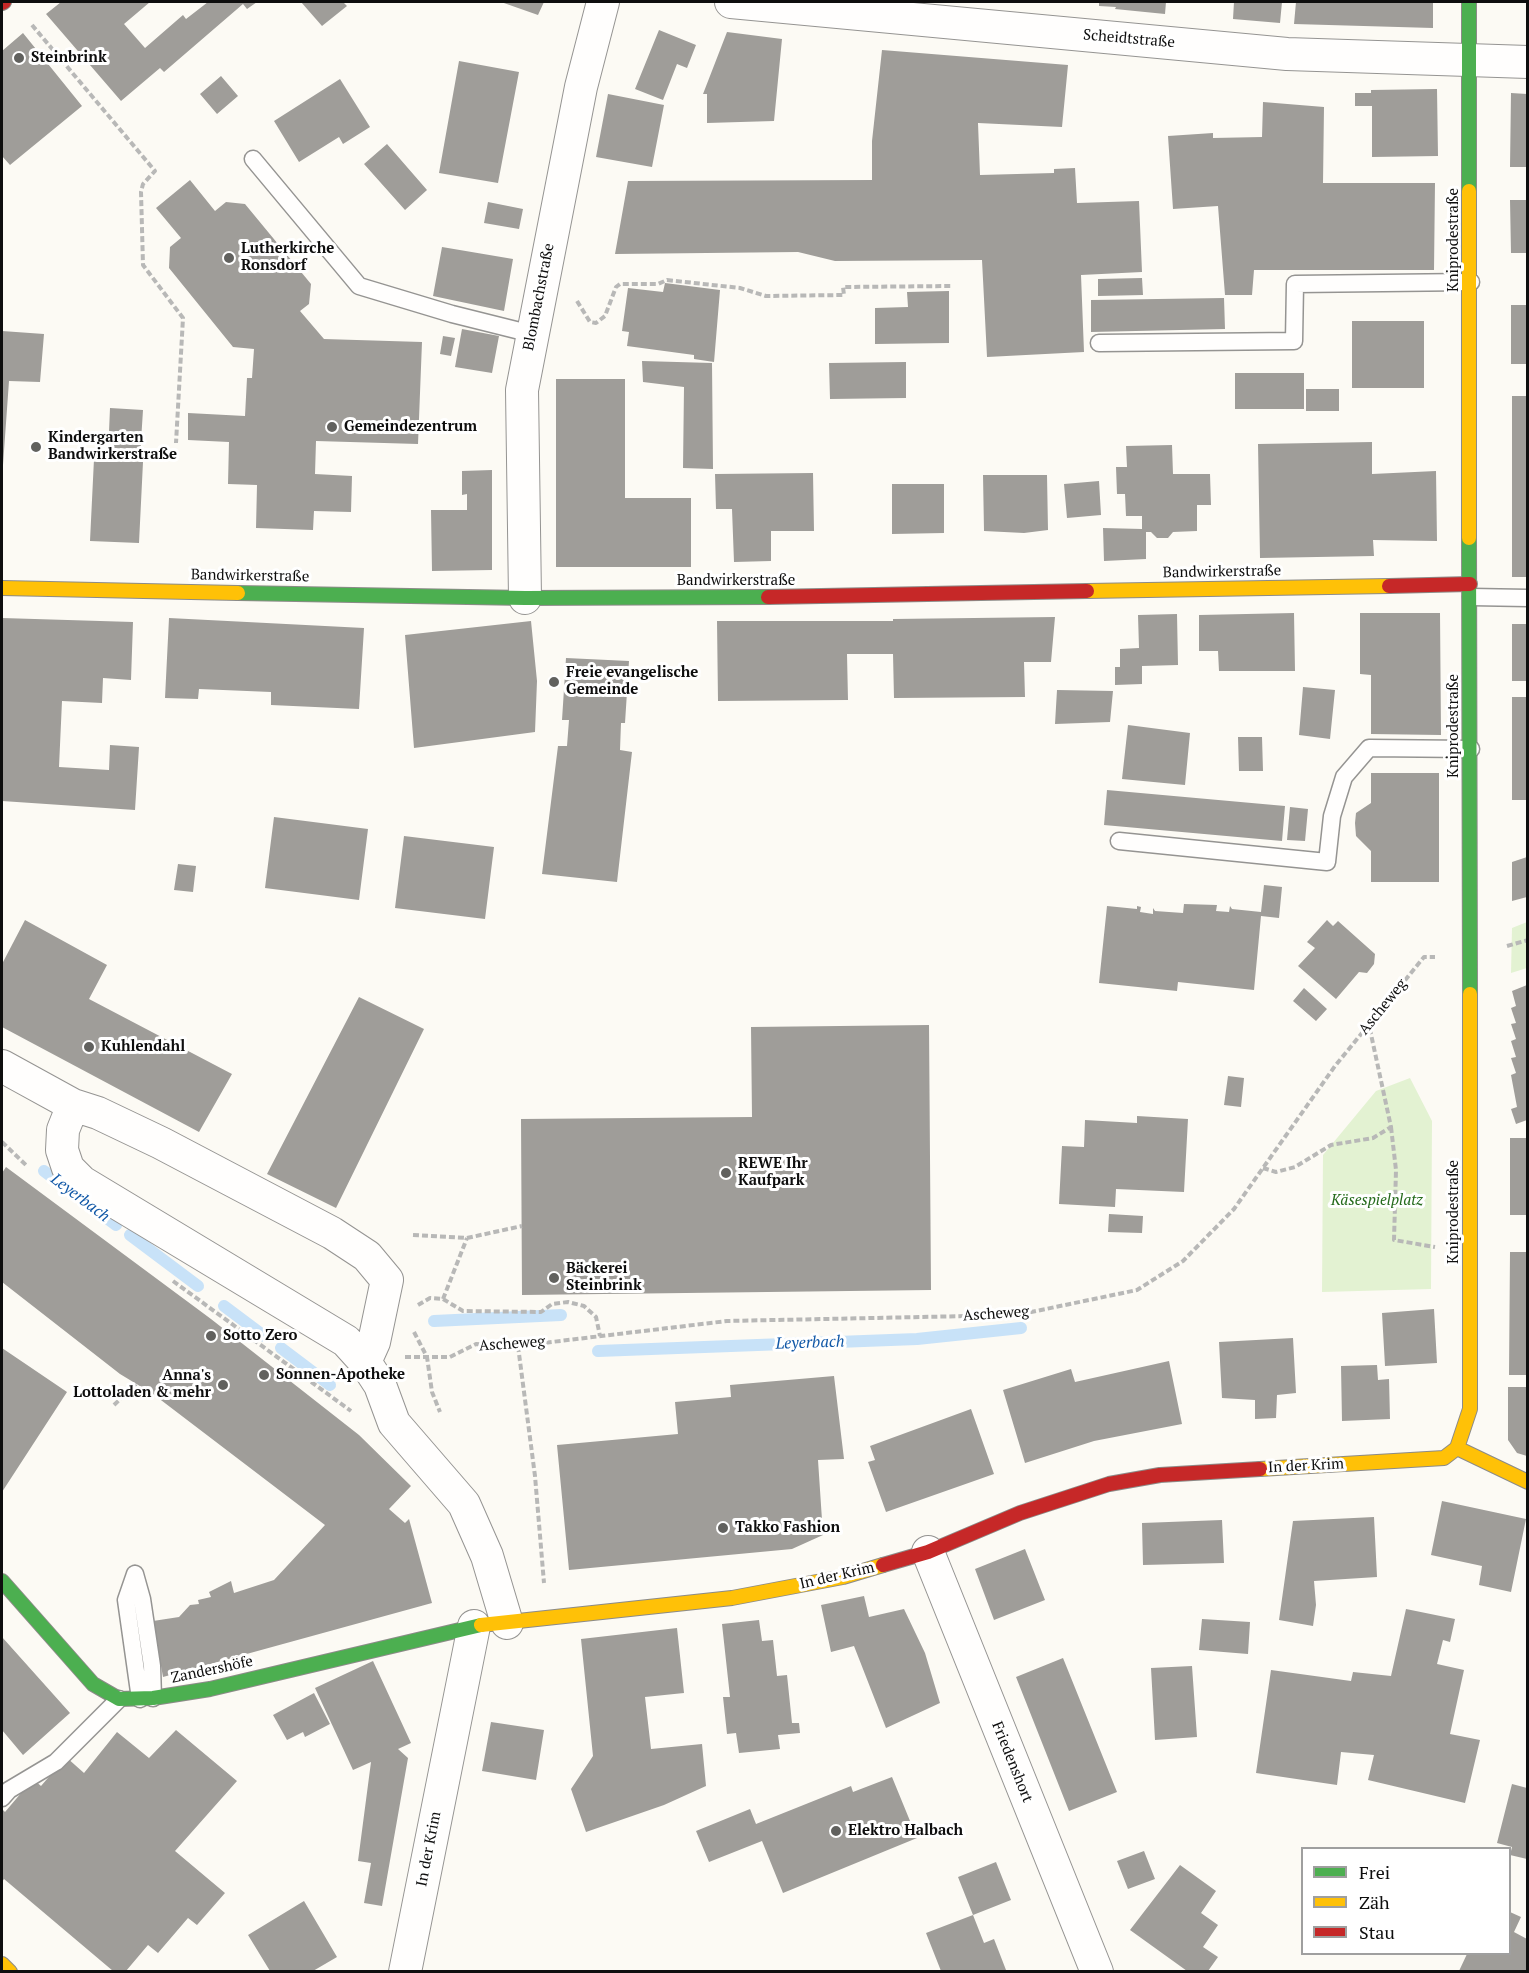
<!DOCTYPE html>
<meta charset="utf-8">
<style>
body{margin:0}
#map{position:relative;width:1529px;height:1973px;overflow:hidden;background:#fcfaf4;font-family:"PT Serif",serif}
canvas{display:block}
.frame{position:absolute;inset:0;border:3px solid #0e0e0e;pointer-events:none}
.legend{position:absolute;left:1301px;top:1847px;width:210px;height:108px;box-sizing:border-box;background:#fff;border:2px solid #9f9f9f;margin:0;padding:8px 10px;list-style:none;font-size:18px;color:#0e0e0e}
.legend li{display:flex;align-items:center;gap:12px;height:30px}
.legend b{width:30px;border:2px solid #9f9f9f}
</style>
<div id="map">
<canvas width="1529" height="1973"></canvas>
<div class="frame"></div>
<ul class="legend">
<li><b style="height:8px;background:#4caf50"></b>Frei</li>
<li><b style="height:8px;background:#ffc107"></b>Zäh</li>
<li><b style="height:8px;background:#c62828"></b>Stau</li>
</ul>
</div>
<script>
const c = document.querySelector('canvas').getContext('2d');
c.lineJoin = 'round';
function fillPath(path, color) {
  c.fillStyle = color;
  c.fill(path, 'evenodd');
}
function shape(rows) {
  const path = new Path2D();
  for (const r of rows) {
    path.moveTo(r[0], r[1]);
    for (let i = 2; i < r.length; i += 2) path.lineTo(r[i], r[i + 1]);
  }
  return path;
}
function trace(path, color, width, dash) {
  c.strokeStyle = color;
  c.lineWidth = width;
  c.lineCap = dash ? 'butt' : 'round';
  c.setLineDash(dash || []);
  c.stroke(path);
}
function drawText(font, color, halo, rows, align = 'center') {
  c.font = font + ' "PT Serif",serif';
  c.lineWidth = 6;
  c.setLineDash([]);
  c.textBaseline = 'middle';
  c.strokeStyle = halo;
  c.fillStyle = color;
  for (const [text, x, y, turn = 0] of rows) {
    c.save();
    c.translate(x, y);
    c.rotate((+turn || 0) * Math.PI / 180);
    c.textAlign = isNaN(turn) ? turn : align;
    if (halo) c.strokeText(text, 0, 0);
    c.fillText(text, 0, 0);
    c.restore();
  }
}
fillPath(shape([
 [1527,922,1527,968,1511,973,1512,928],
 [1410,1078,1432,1121,1431,1289,1322,1292,1323,1155,1376,1091]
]), '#e3f2d2');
trace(shape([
 [44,1171,116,1225],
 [130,1235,198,1286],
 [224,1306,264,1336],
 [434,1321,561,1315],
 [281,1348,330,1385],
 [598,1351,917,1339,1021,1328]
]), '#c8e2f8', 12);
fillPath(shape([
 [61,2,150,2,124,24,145,48,183,15,186,19,208,2,257,2,247,9,243,4,164,72,160,68,121,101,46,14],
 [301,2,343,2,347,6,322,26],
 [501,2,544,2,538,15],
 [1099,2,1166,2,1165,14,1115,9,1116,7,1099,6],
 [1234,2,1282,2,1280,23,1233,19],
 [1296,2,1433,2,1433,28,1294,24],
 [659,30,696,45,687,68,677,64,663,100,635,89],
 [727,32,782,39,774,121,707,123,707,94,703,94],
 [23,33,82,106,10,165,2,156,2,51],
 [882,50,1068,65,1062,127,978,123,980,175,1054,173,1054,169,1075,168,1077,203,1139,201,1142,272,1081,275,1084,352,987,357,982,260,835,261,798,252,615,254,628,181,872,180,872,141],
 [459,61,519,72,498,183,439,173],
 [221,76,238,96,217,114,200,94],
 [340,79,370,127,343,144,339,137,299,162,274,121],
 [1437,89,1438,156,1372,157,1372,106,1355,106,1355,93,1371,93,1371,90],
 [1511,93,1527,94,1527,167,1510,167],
 [608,94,664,105,652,167,596,157],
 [1263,102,1324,107,1323,183,1435,183,1434,270,1254,270,1252,295,1225,295,1218,206,1173,209,1168,136,1213,133,1213,138,1262,137],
 [387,144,427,190,405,210,364,164],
 [190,180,215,211,226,202,245,204,311,284,309,304,300,311,324,339,422,342,418,444,316,441,315,474,352,476,351,512,314,511,313,530,256,528,257,485,228,484,229,442,188,440,188,413,245,416,247,378,252,378,254,349,233,347,169,268,170,247,181,238,156,208],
 [1510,200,1527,200,1527,253,1511,253],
 [488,202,523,209,519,229,484,223],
 [442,247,513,259,504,311,433,296],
 [1142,278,1143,295,1098,296,1098,279],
 [665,283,720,290,714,362,694,359,694,355,627,346,629,332,622,331,628,288,663,292],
 [949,291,949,343,875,344,875,308,908,307,907,292],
 [1224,298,1225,329,1091,332,1091,300],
 [1511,305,1527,305,1527,364,1511,364],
 [1352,321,1424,321,1424,388,1352,388],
 [462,329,499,336,492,373,455,367],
 [2,331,44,334,40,382,9,381,3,465],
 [443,336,455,338,451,356,440,354],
 [642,361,712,363,713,469,683,468,684,387,643,382],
 [906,362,906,398,830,399,829,363],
 [1235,373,1304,373,1304,409,1235,409],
 [556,379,625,379,625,498,691,498,691,567,556,567],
 [1306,389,1339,389,1339,411,1306,411],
 [1512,396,1527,396,1527,577,1512,577],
 [110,408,143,410,140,457,108,456],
 [1372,442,1372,474,1436,471,1437,541,1373,540,1374,556,1260,558,1258,444],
 [1172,445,1173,474,1210,474,1211,505,1197,505,1197,531,1173,532,1168,538,1157,538,1151,532,1146,532,1146,559,1104,561,1103,528,1142,529,1142,516,1126,516,1125,494,1117,494,1116,467,1127,467,1126,446],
 [94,459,143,462,139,543,90,541],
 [492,470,492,570,432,571,431,510,467,510,467,494,462,495,462,471],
 [813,473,814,531,771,531,771,561,734,562,732,509,716,509,715,474],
 [983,475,1047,475,1048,530,1024,533,984,531],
 [1099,481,1101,515,1067,518,1064,484],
 [892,484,944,484,944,533,892,534],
 [1294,613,1295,671,1219,671,1218,651,1199,651,1199,615],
 [1360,613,1440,613,1441,735,1371,734,1371,675,1360,674],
 [1177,614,1178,665,1142,666,1142,684,1115,685,1115,667,1120,667,1120,649,1139,648,1138,615],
 [1055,617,1051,662,1024,662,1025,697,894,698,893,654,847,654,848,700,718,701,717,621,893,621,893,619],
 [2,618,133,622,131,680,103,678,102,703,62,701,59,767,109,770,110,745,139,747,135,810,2,801],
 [169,618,364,628,359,709,271,705,271,692,199,689,198,699,165,698],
 [531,621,537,681,535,732,414,748,405,635],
 [1512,624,1527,624,1527,681,1512,681],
 [566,658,629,661,625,723,621,723,620,750,632,752,617,882,542,874,558,746,567,746,569,720,562,720],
 [1303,687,1335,690,1330,739,1299,735],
 [1057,690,1113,691,1110,722,1055,724],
 [1512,697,1527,697,1527,800,1512,800],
 [1128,725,1190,733,1185,785,1122,779],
 [1238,737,1262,737,1263,771,1239,771],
 [1371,773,1439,773,1439,882,1371,882,1371,851,1356,836,1355,823,1356,813,1371,803],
 [1107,790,1285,806,1282,841,1104,825],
 [1290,807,1308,809,1305,841,1287,840],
 [274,817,368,829,359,900,265,888],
 [404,836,494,847,485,919,395,908],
 [1527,857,1527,897,1512,901,1512,862],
 [178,864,196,866,193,892,174,890],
 [1264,885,1282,887,1279,918,1261,916,1254,990,1178,982,1177,991,1099,983,1107,906,1137,909,1137,906,1141,907,1140,912,1153,914,1153,908,1155,911,1183,913,1184,904,1217,905,1216,911,1229,912,1230,906,1232,909,1261,912],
 [25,920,107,965,89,999,232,1074,199,1132,2,1027,2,964],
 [1327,920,1333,926,1338,921,1375,954,1374,964,1367,973,1359,972,1336,999,1298,966,1315,948,1307,942],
 [1527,985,1527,1120,1516,1124,1511,1109,1517,1107,1511,1075,1516,1073,1511,1058,1516,1057,1511,1041,1516,1039,1511,1024,1516,1023,1511,1008,1516,1006,1512,991],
 [1304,988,1327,1009,1316,1021,1293,1001],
 [359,997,424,1029,336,1208,267,1174],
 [929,1025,931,1290,522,1295,521,1119,752,1117,751,1027],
 [1228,1076,1244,1078,1241,1107,1224,1105],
 [1137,1116,1188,1119,1184,1192,1116,1189,1115,1207,1059,1204,1062,1146,1084,1147,1085,1120,1137,1123],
 [1510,1138,1527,1138,1527,1215,1510,1215],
 [6,1167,211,1319,359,1435,411,1486,389,1509,405,1523,409,1519,432,1603,163,1677,153,1621,179,1617,190,1605,199,1604,198,1600,211,1597,209,1592,231,1581,234,1593,274,1580,325,1525,153,1394,120,1374,2,1282,2,1173],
 [1109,1214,1143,1216,1142,1233,1108,1232],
 [1510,1252,1527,1252,1527,1375,1509,1375],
 [1434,1309,1437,1363,1385,1366,1382,1313],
 [1293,1338,1296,1393,1277,1395,1276,1418,1255,1419,1255,1400,1222,1398,1219,1342],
 [2,1348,67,1392,2,1492],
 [1169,1361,1182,1424,1094,1441,1025,1463,1003,1390,1071,1369,1075,1382],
 [1377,1365,1378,1380,1389,1379,1390,1419,1342,1421,1341,1366],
 [834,1376,844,1459,818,1460,823,1535,792,1549,569,1570,557,1445,678,1434,675,1402,731,1397,730,1385],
 [1508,1387,1527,1387,1527,1456,1517,1453,1508,1440],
 [971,1409,994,1474,886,1512,868,1462,875,1460,870,1446],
 [1442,1501,1526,1519,1511,1592,1479,1585,1482,1566,1431,1555],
 [1374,1517,1377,1577,1314,1581,1316,1605,1313,1626,1279,1620,1293,1521],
 [1222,1520,1224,1563,1143,1565,1142,1523],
 [1025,1549,1045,1600,994,1620,975,1569],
 [864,1596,869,1617,904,1609,925,1653,940,1703,886,1728,854,1646,831,1652,821,1605],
 [1406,1609,1455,1619,1450,1642,1443,1640,1437,1664,1464,1670,1450,1734,1480,1740,1465,1803,1368,1780,1374,1755,1341,1752,1337,1785,1256,1773,1271,1670,1351,1681,1353,1672,1391,1676],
 [1202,1619,1250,1622,1248,1654,1199,1650],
 [759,1620,762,1641,773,1640,777,1676,787,1675,792,1723,799,1723,800,1733,778,1735,780,1749,739,1753,736,1733,727,1734,723,1697,730,1697,722,1624],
 [677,1628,684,1693,645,1697,651,1749,702,1744,706,1786,664,1805,586,1832,571,1789,593,1756,581,1639],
 [2,1637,70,1713,23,1755,2,1730],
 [1063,1658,1117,1792,1069,1811,1016,1677],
 [373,1661,411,1743,398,1749,408,1758,382,1906,364,1903,371,1863,358,1861,371,1762,353,1770,315,1688],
 [1192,1666,1197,1737,1155,1740,1151,1668],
 [314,1693,330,1724,305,1737,303,1732,287,1740,273,1715],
 [491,1722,544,1730,536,1780,482,1771],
 [176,1730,237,1781,175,1851,225,1893,197,1925,188,1918,158,1953,148,1945,126,1971,113,1971,4,1879,2,1882,2,1809,5,1812,33,1779,41,1786,66,1757,84,1773,117,1732,149,1758],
 [892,1777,917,1838,783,1893,762,1841,709,1862,696,1831,750,1809,756,1824,851,1786,853,1792],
 [1512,1784,1527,1788,1527,1859,1510,1855,1512,1847,1497,1843],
 [1144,1851,1155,1879,1128,1889,1117,1861],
 [996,1862,1011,1900,973,1915,984,1943,994,1939,1006,1970,941,1971,926,1933,973,1915,958,1877],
 [1180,1865,1216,1891,1201,1913,1218,1925,1203,1947,1218,1957,1208,1971,1187,1971,1130,1930],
 [304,1901,337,1957,313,1971,270,1971,248,1935],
 [1510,1912,1521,1917,1514,1932,1527,1939,1527,1971,1459,1971,1467,1954,1510,1954]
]), '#9f9d99');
const lane = shape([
 [253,159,359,286,452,314,532,334],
 [1099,343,1294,341,1295,284,1471,282],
 [1471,597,1528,598],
 [1119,841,1327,862,1332,816,1344,777,1369,748,1471,749],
 [135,1574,126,1600,140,1699],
 [135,1574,142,1599,152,1666,153,1698],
 [2,1798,9,1790,56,1762,119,1699]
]);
const street = shape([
 [731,2,1287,54,1528,62],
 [525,598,522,390,581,87,603,2],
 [2,1066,73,1105,98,1113,161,1143,332,1233,367,1256,387,1280,374,1342,365,1362],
 [73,1105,63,1130,62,1150,68,1168,82,1182,346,1341,365,1362,380,1385,394,1423,464,1504,487,1556,507,1623],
 [928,1552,1097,1972],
 [405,1972,474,1626]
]);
const fast = shape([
 [1469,2,1469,191],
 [1469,538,1470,994],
 [238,593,525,598,768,597],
 [2,1581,93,1684,119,1699,153,1698,210,1689,481,1625]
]);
const slow = shape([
 [1469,191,1469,538],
 [2,588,238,593],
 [1087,591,1389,586],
 [1457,1448,1470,1409,1470,994],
 [1260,1469,1444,1458,1457,1448,1528,1482],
 [481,1625,732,1598,843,1577,883,1565],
 [2,1964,10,1972]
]);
const jam = shape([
 [2,3,4,2],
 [1389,586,1470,584],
 [768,597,1087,591],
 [883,1565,928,1552,1020,1513,1109,1484,1160,1475,1260,1469]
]);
trace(lane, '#959492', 19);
trace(street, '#959492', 34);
trace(fast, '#8c8b88', 16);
trace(slow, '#8c8b88', 16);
trace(jam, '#8c8b88', 16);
trace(shape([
 [32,25,155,171,143,184,141,192,143,265,183,318,176,443],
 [577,301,590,322,596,323,605,316,616,287,620,284,658,284,667,280,740,288,766,296,844,295,843,287,953,286],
 [1507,946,1528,940],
 [1391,1127,1396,1170,1394,1240,1435,1247],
 [2,1142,27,1166],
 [1263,1168,1276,1172,1295,1167,1331,1145,1373,1138,1391,1127,1369,1025],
 [413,1235,467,1238,522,1226],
 [173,1281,351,1411],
 [443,1299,467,1238],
 [418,1305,430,1298,443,1299,463,1311,541,1312,552,1304,568,1302,584,1306,596,1317,600,1336],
 [414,1332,427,1357,432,1392,440,1412],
 [518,1346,535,1476,544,1583],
 [405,1357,450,1357,476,1344,518,1346,727,1321,1017,1315,1137,1290,1183,1261,1234,1209,1335,1066,1424,957,1435,957],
 [114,1405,136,1384]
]), '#b8b8b7', 4, [6, 3]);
trace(lane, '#fffefd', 16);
trace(street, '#fffefd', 32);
trace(fast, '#4caf50', 14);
trace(slow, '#ffc107', 14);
trace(jam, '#c62828', 14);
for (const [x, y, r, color] of [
 [19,58,6,"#61615e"],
 [229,258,6,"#61615e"],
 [332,427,6,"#61615e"],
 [36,447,6,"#61615e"],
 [554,682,6,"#61615e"],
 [89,1047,6,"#61615e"],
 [726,1173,6,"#61615e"],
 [554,1278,6,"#61615e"],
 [211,1336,6,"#61615e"],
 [264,1375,6,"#61615e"],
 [223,1385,6,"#61615e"],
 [723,1528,6,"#61615e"],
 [836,1831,6,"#61615e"]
]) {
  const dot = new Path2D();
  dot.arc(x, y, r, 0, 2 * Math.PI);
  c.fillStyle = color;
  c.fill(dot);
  trace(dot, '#fff', 2);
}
drawText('15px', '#0e0e0e', '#fff', [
 ["Scheidtstraße",1129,39,5],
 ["Kniprodestraße",1454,240,-90],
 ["Blombachstraße",539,297,-79],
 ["Bandwirkerstraße",1222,572,-1],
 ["Bandwirkerstraße",250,576,1],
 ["Bandwirkerstraße",736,581],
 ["Kniprodestraße",1454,726,-90],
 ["Ascheweg",1383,1007,-51],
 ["Kniprodestraße",1454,1212,-90],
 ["Ascheweg",996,1314,-4],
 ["Ascheweg",512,1344,-4],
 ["In der Krim",1306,1466,-3],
 ["In der Krim",837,1576,-13],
 ["Zandershöfe",212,1670,-12],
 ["Friedenshort",1012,1762,68],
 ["In der Krim",429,1849,-79]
]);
drawText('bold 15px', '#0e0e0e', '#fff', [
 ["Steinbrink",31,58],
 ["Lutherkirche",241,249],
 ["Ronsdorf",241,266],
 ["Gemeindezentrum",344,427],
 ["Kindergarten",48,438],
 ["Bandwirkerstraße",48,455],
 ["Freie evangelische",566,673],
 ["Gemeinde",566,690],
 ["Kuhlendahl",101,1047],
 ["REWE Ihr",738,1164],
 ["Kaufpark",738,1181],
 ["Bäckerei",566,1269],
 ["Steinbrink",566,1286],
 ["Sotto Zero",223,1336],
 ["Sonnen-Apotheke",276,1375],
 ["Anna's",211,1376,"right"],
 ["Lottoladen & mehr",211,1393,"right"],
 ["Takko Fashion",735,1528],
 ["Elektro Halbach",848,1831]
], 'left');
drawText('italic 15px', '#246a1b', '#fff', [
 ["Käsespielplatz",1377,1201]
]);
drawText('italic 16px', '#1158a7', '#fff', [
 ["Leyerbach",80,1198,37],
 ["Leyerbach",810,1343,-2]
]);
</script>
